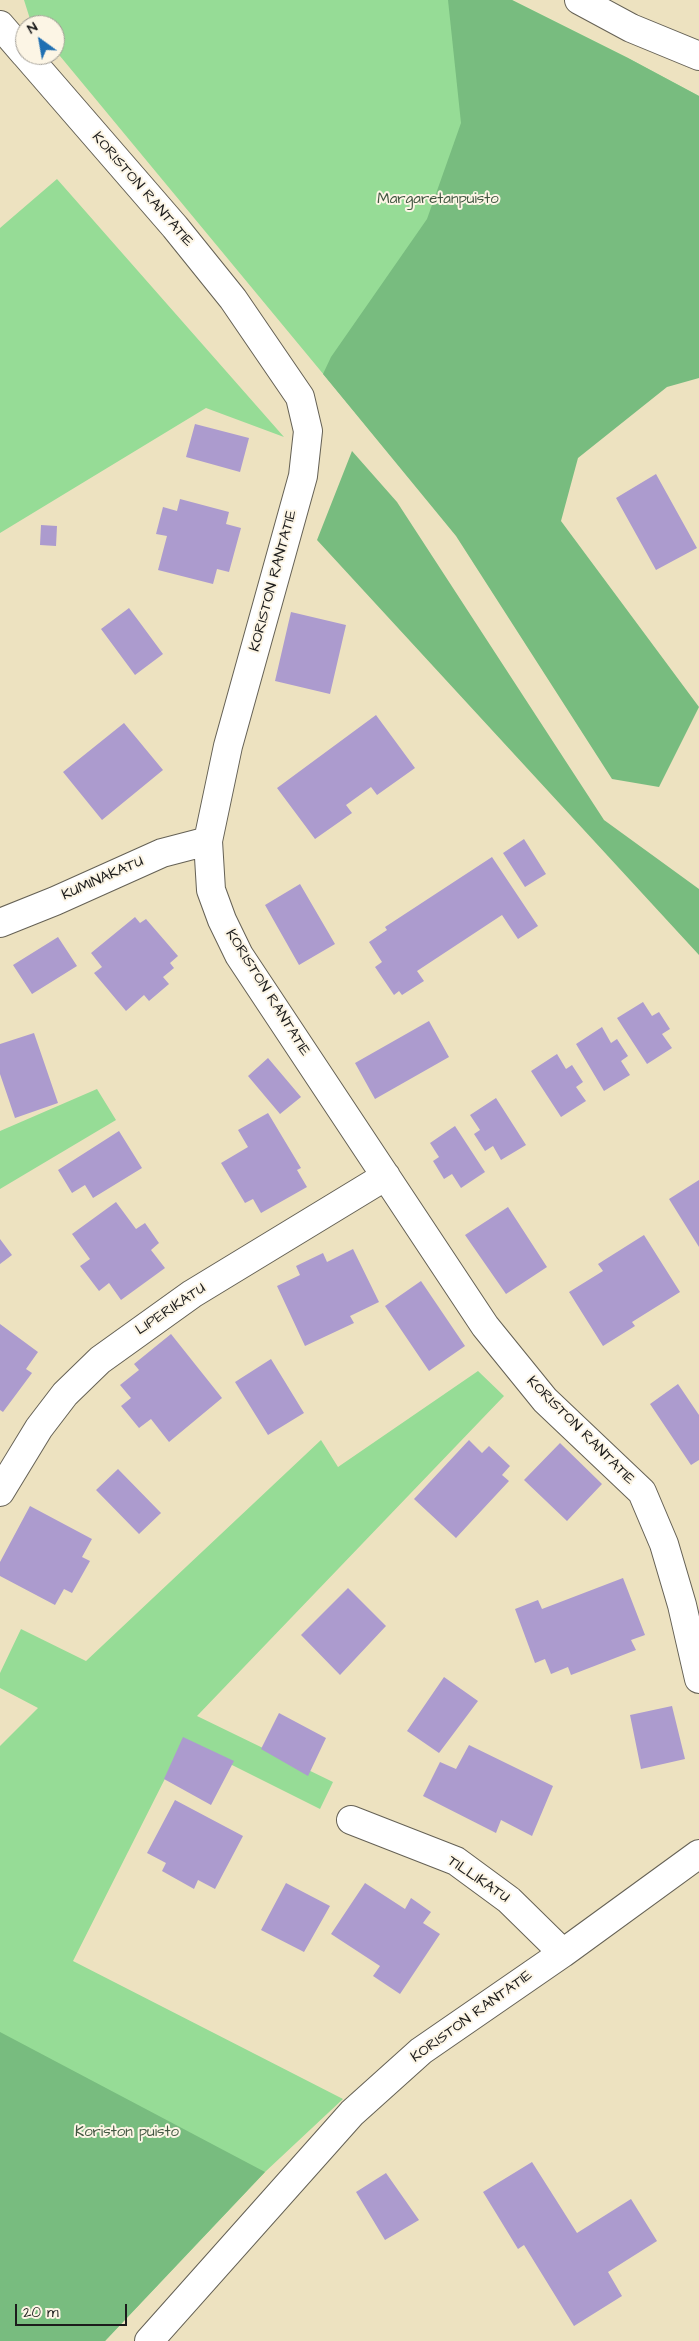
<!DOCTYPE html>
<style>
body{margin:0}
#map{position:relative;width:699px;height:2341px;overflow:hidden;background:#ede2c0;font-family:"Architects Daughter",sans-serif}
canvas{display:block}
.north{position:absolute;left:15px;top:15px;width:50px;height:50px;box-sizing:border-box;background:#fcf5e5;border:1px solid #a29e95;border-radius:50%;rotate:328deg;font-size:14px;font-weight:700;line-height:20px;text-align:center;color:#1c1c1c}
.north::after{content:'';display:block;margin:auto;width:18px;height:22px;background:#1f6fb2;clip-path:polygon(50% 0,100% 100%,50% 72%,0 100%)}
.scale{position:absolute;left:15px;top:2304px;width:112px;height:22px;box-sizing:border-box;border:2px solid #1c1c1c;border-top:0;padding-left:6px;font-size:15px;line-height:18px;white-space:nowrap;color:#1c1c1c;-webkit-text-stroke:4px #fcf5e5;paint-order:stroke}
</style>
<div id="map">
<canvas width="699" height="2341"></canvas>
<div class="north">N</div>
<div class="scale">20 m</div>
</div>
<script>
const c = document.querySelector('canvas').getContext('2d');
c.lineJoin = 'round';
function fillPath(path, color) {
  c.fillStyle = color;
  c.fill(path, 'evenodd');
}
function shape(rows) {
  const path = new Path2D();
  for (const r of rows) {
    path.moveTo(r[0], r[1]);
    for (let i = 2; i < r.length; i += 2) path.lineTo(r[i], r[i + 1]);
  }
  return path;
}
function trace(path, color, width, dash) {
  c.strokeStyle = color;
  c.lineWidth = width;
  c.lineCap = dash ? 'butt' : 'round';
  c.setLineDash(dash || []);
  c.stroke(path);
}
function drawText(font, color, halo, rows, align = 'center') {
  c.font = font + ' "Architects Daughter",sans-serif';
  c.lineWidth = 4;
  c.setLineDash([]);
  c.textBaseline = 'middle';
  c.strokeStyle = halo;
  c.fillStyle = color;
  for (const [text, x, y, turn = 0] of rows) {
    c.save();
    c.translate(x, y);
    c.rotate((+turn || 0) * Math.PI / 180);
    c.textAlign = isNaN(turn) ? turn : align;
    if (halo) c.strokeText(text, 0, 0);
    c.fillText(text, 0, 0);
    c.restore();
  }
}
fillPath(shape([
 [24,0,512,0,628,58,699,96,406,474,55,50,55,25,35,25,30,19],
 [57,179,284,437,206,408,0,533,0,228],
 [97,1089,116,1120,0,1189,0,1131],
 [478,1371,504,1396,197,1716,333,1782,320,1809,184,1741,73,1961,343,2099,265,2172,105,2341,0,2341,0,1746,38,1708,0,1688,0,1673,21,1629,86,1661,321,1440,338,1467]
]), '#96dc96');
fillPath(shape([
 [448,0,512,0,628,58,699,96,699,378,667,387,578,458,561,521,699,707,659,787,612,779,456,536,323,374,331,357,427,219,461,123],
 [352,451,397,502,604,820,699,889,699,955,317,540],
 [0,2032,265,2172,105,2341,0,2341]
]), '#78bc7f');
fillPath(shape([
 [195,424,249,438,240,472,186,457],
 [656,474,697,548,656,570,616,498],
 [180,499,229,512,226,524,241,528,229,572,217,569,213,584,158,570,167,536,156,534,163,507,177,511],
 [41,525,57,526,56,546,40,545],
 [129,608,163,654,135,675,101,629],
 [291,612,346,625,330,694,275,681],
 [376,715,415,768,377,795,371,787,346,805,352,813,315,839,277,788],
 [124,723,163,770,102,820,63,772],
 [524,839,546,874,525,887,503,853],
 [492,857,538,926,518,939,502,915,417,971,424,981,402,995,399,991,394,995,375,967,382,962,369,942,387,930,385,927],
 [300,884,335,944,299,965,265,905],
 [135,917,140,923,146,919,178,956,170,963,174,968,163,977,169,984,149,1001,144,995,126,1011,94,973,102,967,91,953],
 [58,937,77,966,32,994,13,965],
 [643,1002,652,1016,659,1012,670,1029,662,1034,672,1048,647,1064,617,1018],
 [429,1021,449,1057,375,1099,355,1063],
 [602,1027,611,1043,617,1039,628,1056,621,1061,630,1075,604,1091,576,1044],
 [34,1033,58,1103,15,1118,0,1074,0,1044],
 [557,1054,566,1069,572,1065,583,1082,576,1087,586,1101,561,1117,531,1071],
 [268,1058,301,1097,280,1114,248,1076],
 [496,1098,526,1145,501,1160,493,1146,485,1151,474,1134,480,1130,470,1115],
 [268,1113,301,1168,297,1170,307,1187,261,1213,253,1199,245,1203,221,1163,248,1147,238,1130],
 [455,1126,485,1172,461,1188,452,1174,444,1179,433,1161,439,1157,430,1143],
 [119,1131,142,1168,93,1198,85,1185,72,1193,58,1170],
 [699,1180,699,1247,669,1199],
 [116,1202,136,1229,145,1223,159,1243,151,1250,165,1268,121,1300,109,1283,99,1291,80,1266,90,1259,72,1234],
 [508,1207,547,1267,506,1294,465,1235],
 [644,1235,680,1292,632,1322,635,1326,603,1346,569,1292,603,1271,598,1264],
 [0,1239,12,1255,0,1264],
 [353,1249,379,1302,350,1316,354,1323,305,1346,277,1286,300,1275,296,1266,323,1253,327,1262],
 [421,1281,465,1346,429,1371,385,1306],
 [0,1324,38,1352,26,1369,32,1373,3,1412,0,1410],
 [171,1334,222,1398,169,1442,151,1419,139,1428,121,1406,131,1398,120,1385,139,1370,134,1364],
 [271,1359,304,1413,268,1435,235,1382],
 [678,1384,699,1415,699,1460,691,1465,650,1404],
 [469,1440,482,1453,489,1446,510,1466,502,1475,509,1481,456,1538,414,1499],
 [560,1443,602,1484,567,1521,524,1480],
 [118,1469,161,1513,139,1534,96,1490],
 [30,1506,92,1539,82,1557,90,1561,72,1593,64,1589,55,1605,0,1576,0,1562],
 [623,1578,645,1635,631,1640,636,1650,571,1675,568,1667,551,1674,545,1659,535,1663,515,1609,538,1600,542,1609],
 [348,1588,386,1626,340,1675,301,1635],
 [444,1677,478,1701,439,1753,407,1731],
 [672,1706,685,1759,641,1769,630,1715],
 [279,1713,326,1738,308,1776,261,1749],
 [183,1737,234,1761,211,1805,164,1779],
 [469,1745,553,1786,532,1836,501,1820,496,1833,423,1796,440,1762,456,1769],
 [175,1800,243,1836,215,1889,198,1880,194,1889,162,1871,166,1863,147,1853],
 [286,1883,330,1906,304,1952,261,1930],
 [365,1883,405,1909,411,1898,431,1912,423,1923,440,1934,400,1994,373,1976,380,1966,331,1934],
 [532,2162,577,2233,631,2199,657,2241,608,2272,622,2296,574,2326,524,2245,518,2249,483,2192],
 [386,2173,419,2220,385,2240,356,2192]
]), '#ac9bce');
const minor = shape([
 [579,0,631,28,699,56],
 [0,25,25,54],
 [26,55,175,227,233,299,300,397,308,431,303,476,228,746,208,841,211,890,222,920,239,955,485,1326,545,1400,642,1492,664,1544,682,1605,699,1679],
 [0,923,55,901,162,853,208,841],
 [0,1492,39,1428,65,1394,100,1360,192,1294,386,1176],
 [351,1820,456,1861,509,1900,563,1953],
 [149,2341,352,2113,421,2051,563,1953,699,1854]
]);
trace(minor, '#656155', 30);
trace(minor, '#fff', 28);
drawText('15px', '#1c1c1c', '#fcf5e5', [
 ["KORISTON RANTATIE",142,190,49],
 ["KORISTON RANTATIE",274,581,-75],
 ["KUMINAKATU",103,879,-24],
 ["KORISTON RANTATIE",267,993,58],
 ["LIPERIKATU",171,1310,-34],
 ["KORISTON RANTATIE",580,1431,45],
 ["TILLIKATU",478,1880,34],
 ["KORISTON RANTATIE",472,2017,-36]
]);
drawText('15px', '#415641', '#fcf5e5', [
 ["Margaretanpuisto",438,200],
 ["Koriston puisto",127,2133]
]);
</script>
